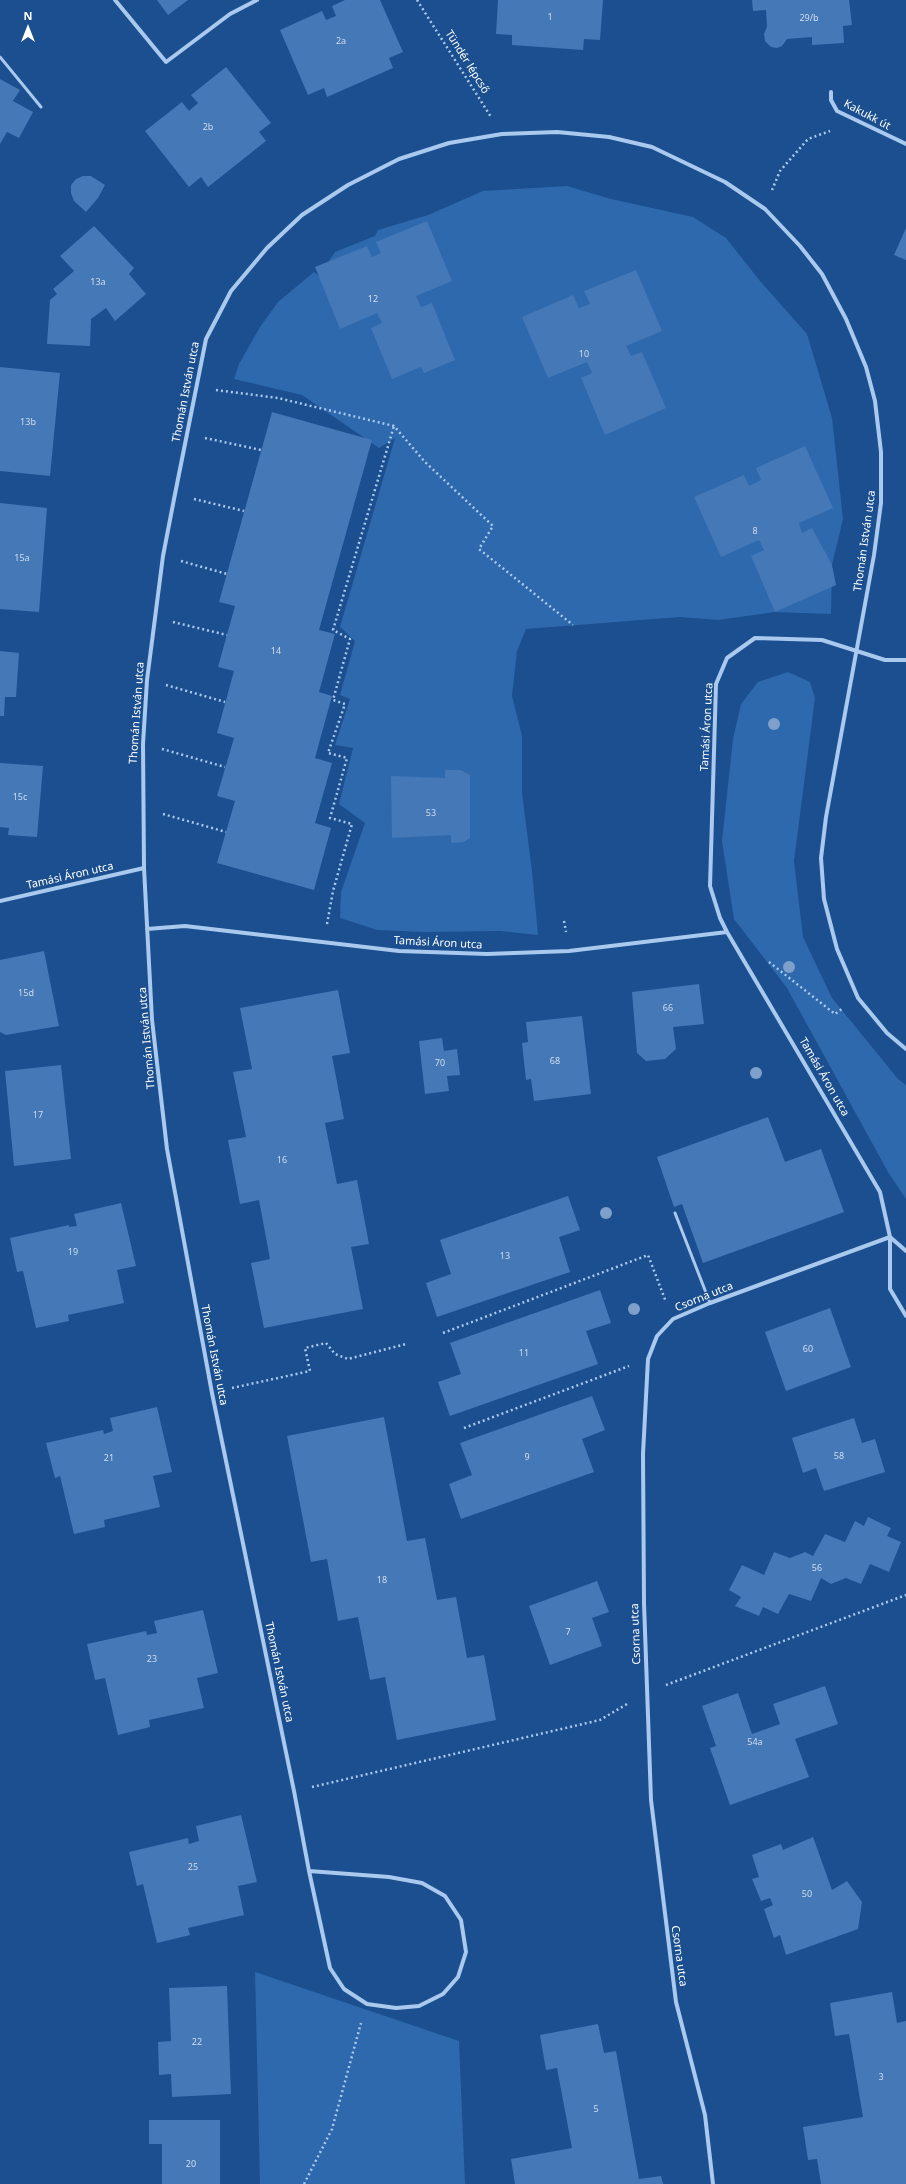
<!DOCTYPE html>
<meta charset="utf-8">
<style>
body{margin:0}
#map{position:relative;width:906px;height:2184px;overflow:hidden;background:#1b4f8f;font-family:"Noto Sans",sans-serif}
canvas{display:block}
.north{position:absolute;left:8px;top:8px;width:40px;height:40px;-webkit-text-stroke:3px #1b4f8f;paint-order:stroke;rotate:0deg;font-size:11px;font-weight:700;line-height:16px;text-align:center;color:#fff}
.north::after{content:'';display:block;margin:auto;width:14px;height:18px;background:#fff;clip-path:polygon(50% 0,100% 100%,50% 72%,0 100%)}
</style>
<div id="map">
<canvas width="906" height="2184"></canvas>
<div class="north">N</div>
</div>
<script>
const c = document.querySelector('canvas').getContext('2d');
c.lineJoin = 'round';
function fillPath(path, color) {
  c.fillStyle = color;
  c.fill(path, 'evenodd');
}
function shape(rows) {
  const path = new Path2D();
  for (const r of rows) {
    path.moveTo(r[0], r[1]);
    for (let i = 2; i < r.length; i += 2) path.lineTo(r[i], r[i + 1]);
  }
  return path;
}
function trace(path, color, width, dash) {
  c.strokeStyle = color;
  c.lineWidth = width;
  c.lineCap = dash ? 'butt' : 'round';
  c.setLineDash(dash || []);
  c.stroke(path);
}
function drawText(font, color, halo, rows, align = 'center') {
  c.font = font + ' "Noto Sans",sans-serif';
  c.lineWidth = 3;
  c.setLineDash([]);
  c.textBaseline = 'middle';
  c.strokeStyle = halo;
  c.fillStyle = color;
  for (const [text, x, y, turn = 0] of rows) {
    c.save();
    c.translate(x, y);
    c.rotate((+turn || 0) * Math.PI / 180);
    c.textAlign = isNaN(turn) ? turn : align;
    if (halo) c.strokeText(text, 0, 0);
    c.fillText(text, 0, 0);
    c.restore();
  }
}
fillPath(shape([
 [567,186,611,199,693,217,726,238,760,281,807,334,832,418,843,519,832,565,831,614,775,612,718,620,680,617,526,629,517,651,512,696,522,736,522,793,532,871,538,935,500,931,424,932,377,930,340,918,341,892,365,823,339,804,353,748,335,745,350,699,340,695,355,641,340,627,395,438,379,448,302,395,234,379,239,364,260,327,278,302,314,272,319,276,335,252,375,236,378,230,428,215,483,191],
 [788,672,810,682,815,698,794,861,803,937,832,998,898,1079,906,1085,906,1199,888,1172,787,988,734,919,722,841,733,739,741,704,758,682],
 [255,1972,459,2041,465,2184,260,2184]
]), '#2e69ad');
fillPath(shape([
 [157,0,188,0,168,15],
 [345,0,380,0,403,52,389,58,393,68,327,97,324,88,308,95,280,30,322,11,326,20,336,16,332,6],
 [498,0,603,0,600,40,584,39,583,50,512,45,512,35,496,34],
 [752,0,849,0,852,25,843,26,844,43,812,45,812,37,787,39,782,46,777,48,771,47,765,41,764,34,767,27,766,10,753,11],
 [226,67,271,123,259,132,266,141,208,187,201,177,189,187,145,131,182,102,189,111,198,103,191,95],
 [0,79,20,90,13,101,33,112,19,138,7,132,0,144],
 [83,176,91,176,105,185,98,198,86,212,74,201,71,193,71,185,76,179],
 [427,221,452,281,416,296,421,307,432,303,455,360,424,373,421,367,392,379,371,328,382,323,377,313,340,329,315,267,367,246,372,257,381,253,376,242],
 [94,226,134,268,129,274,146,294,115,321,106,308,91,319,90,346,47,344,50,300,57,294,53,289,74,271,60,256],
 [906,228,906,260,894,255],
 [636,270,662,331,626,346,631,356,642,352,666,408,605,435,581,378,592,373,587,362,548,378,522,317,573,295,579,308,590,304,584,291],
 [0,367,60,373,50,476,0,471],
 [272,412,372,440,319,630,335,634,319,692,332,696,315,758,332,763,315,823,331,828,314,890,217,863,235,801,217,796,234,738,217,733,234,671,218,667,235,606,219,602],
 [805,446,833,508,799,523,802,533,812,528,832,565,836,585,775,612,751,556,764,550,759,540,721,557,694,497,744,475,749,486,761,480,756,468],
 [0,503,47,508,39,612,0,609],
 [0,651,19,653,16,697,5,697,4,716,0,716],
 [0,763,43,766,37,837,8,835,9,828,0,827],
 [445,770,460,770,470,775,470,838,464,842,451,843,451,835,392,838,391,776,445,778],
 [44,951,59,1026,6,1035,0,1032,0,960],
 [699,984,704,1024,673,1027,676,1049,665,1059,646,1061,637,1053,632,992],
 [338,990,350,1053,332,1056,344,1119,325,1123,337,1184,357,1180,369,1244,351,1247,363,1309,264,1328,251,1263,270,1259,259,1200,240,1204,228,1140,246,1137,233,1072,252,1069,240,1008],
 [582,1016,591,1094,534,1101,531,1079,526,1080,522,1043,528,1042,526,1022],
 [442,1038,444,1051,457,1049,460,1075,447,1076,449,1091,425,1094,419,1041],
 [61,1065,71,1159,14,1166,5,1071],
 [768,1117,785,1162,821,1149,844,1212,703,1263,682,1204,674,1207,657,1157],
 [568,1196,580,1230,559,1237,570,1272,437,1317,426,1283,451,1274,440,1240],
 [121,1203,136,1266,117,1270,124,1303,68,1315,69,1321,36,1328,23,1271,17,1272,10,1238,69,1225,69,1227,77,1226,74,1214],
 [600,1290,611,1323,586,1331,598,1364,450,1416,438,1382,461,1374,450,1343],
 [830,1308,851,1367,786,1391,765,1332],
 [592,1396,605,1430,582,1439,594,1472,461,1519,449,1484,472,1475,460,1443],
 [157,1407,172,1472,153,1476,160,1507,104,1520,105,1527,74,1534,60,1476,55,1478,46,1443,103,1430,104,1434,113,1431,110,1418],
 [384,1417,407,1541,425,1538,437,1600,456,1597,467,1658,484,1655,496,1720,397,1740,385,1677,370,1680,358,1617,338,1621,327,1559,311,1562,287,1436],
 [854,1418,862,1443,875,1439,885,1472,824,1491,816,1468,803,1473,792,1438],
 [868,1517,891,1528,887,1536,901,1542,889,1572,870,1564,861,1584,846,1578,831,1584,821,1578,811,1601,789,1594,778,1614,763,1607,759,1616,735,1606,741,1597,729,1590,742,1565,764,1575,774,1552,790,1558,805,1552,813,1556,825,1534,845,1542,855,1521,864,1526],
 [597,1581,609,1612,592,1618,602,1646,550,1665,529,1606],
 [203,1610,218,1673,197,1678,204,1708,149,1720,150,1727,118,1735,105,1678,95,1680,87,1644,146,1631,147,1635,157,1633,154,1621],
 [825,1686,838,1724,795,1739,809,1777,730,1805,710,1748,716,1746,702,1706,738,1693,752,1734,780,1724,773,1704],
 [241,1815,257,1882,238,1886,244,1915,188,1928,190,1935,157,1943,143,1884,137,1886,129,1852,188,1838,189,1844,199,1841,196,1826],
 [813,1837,832,1890,847,1881,862,1902,858,1929,786,1955,780,1935,774,1938,764,1909,773,1905,770,1898,761,1901,752,1879,759,1877,752,1855,781,1844,783,1850],
 [227,1986,231,2094,172,2097,171,2074,159,2075,158,2042,171,2041,169,1988],
 [892,1992,897,2023,906,2021,906,2184,821,2184,817,2159,808,2160,803,2127,863,2117,849,2034,835,2036,830,2003],
 [598,2024,604,2053,616,2051,639,2179,661,2176,663,2184,515,2184,511,2159,572,2148,557,2068,546,2070,540,2035],
 [149,2120,220,2120,220,2184,162,2184,162,2144,149,2144]
]), '#4478b7');
trace(shape([
 [417,0,491,117],
 [772,190,780,171,808,139,830,131],
 [216,390,278,398,394,426,425,462,493,526,479,549,573,625],
 [205,438,261,450],
 [194,499,244,511],
 [181,561,227,574],
 [173,622,227,635],
 [166,685,225,702],
 [162,749,225,767],
 [163,814,226,832],
 [564,921,566,932],
 [327,924,333,891,352,824,330,818,347,758,328,753,345,704,333,700,350,639,333,630,394,426],
 [769,962,835,1014,843,1008],
 [443,1333,648,1255,666,1302],
 [232,1388,310,1371,305,1348,326,1343,335,1354,348,1359,406,1344],
 [464,1428,629,1366],
 [666,1685,906,1595],
 [312,1787,600,1720,627,1704],
 [304,2184,332,2129,361,2023]
]), '#a9c9ee', 2.5, [2, 3]);
trace(shape([
 [0,57,41,107],
 [675,1213,710,1303]
]), '#a9c9ee', 3);
trace(shape([
 [115,0,166,62,230,14,257,0],
 [831,92,831,100,837,111,906,144],
 [906,660,885,660,822,640,755,638,727,658,716,684,710,886,720,918,727,932,880,1192,890,1237,906,1251],
 [0,901,144,868],
 [147,929,185,926,399,951,487,954,569,951,727,932],
 [309,1871,389,1877,422,1883,445,1896,461,1920,466,1952,458,1977,443,1994,419,2006,396,2008,367,2004,344,1989,330,1968,309,1871,294,1791,212,1393,167,1149,152,1020,144,868,143,744,147,680,163,556,175,494,206,339,231,291,267,248,302,215,348,185,399,159,449,143,502,134,557,132,609,137,652,147,725,182,765,209,800,246,822,274,846,319,866,367,875,401,881,452,881,503,874,555,826,817,821,858,824,899,837,949,858,998,887,1033,906,1049],
 [713,2184,705,2115,676,2002,651,1800,644,1603,643,1454,648,1359,657,1336,673,1319,710,1303,890,1237,890,1289,906,1316]
]), '#a9c9ee', 4);
c.fillStyle = '#7ea0ca';
for (const [x, y] of [
 [774,724],
 [789,967],
 [756,1073],
 [606,1213],
 [634,1309]
]) {
  c.beginPath();
  c.arc(x, y, 6, 0, 2 * Math.PI);
  c.fill();
}
drawText('9px', '#d0dded', null, [
 ["1",550,17],
 ["29/b",809,18],
 ["2a",341,41],
 ["2b",208,127],
 ["13a",98,282],
 ["12",373,299],
 ["10",584,354],
 ["13b",28,422],
 ["8",755,531],
 ["15a",22,558],
 ["14",276,651],
 ["15c",20,797],
 ["53",431,813],
 ["15d",26,993],
 ["66",668,1008],
 ["68",555,1061],
 ["70",440,1063],
 ["17",38,1115],
 ["16",282,1160],
 ["19",73,1252],
 ["13",505,1256],
 ["60",808,1349],
 ["11",524,1353],
 ["58",839,1456],
 ["9",527,1457],
 ["21",109,1458],
 ["56",817,1568],
 ["18",382,1580],
 ["7",568,1632],
 ["23",152,1659],
 ["54a",755,1742],
 ["25",193,1867],
 ["50",807,1894],
 ["22",197,2042],
 ["3",881,2077],
 ["5",596,2109],
 ["20",191,2164]
]);
drawText('11px', '#fff', '#1b4f8f', [
 ["Tündér lépcső",467,62,58],
 ["Kakukk út",867,115,28],
 ["Thomán István utca",186,392,-79],
 ["Thomán István utca",865,541,-82],
 ["Thomán István utca",137,713,-86],
 ["Tamási Áron utca",707,727,-87],
 ["Tamási Áron utca",70,876,-13],
 ["Tamási Áron utca",438,943,3],
 ["Thomán István utca",147,1038,-95],
 ["Tamási Áron utca",824,1077,60],
 ["Csorna utca",704,1297,-22],
 ["Thomán István utca",214,1355,79],
 ["Csorna utca",636,1634,-92],
 ["Thomán István utca",279,1672,78],
 ["Csorna utca",679,1956,82]
]);
</script>
